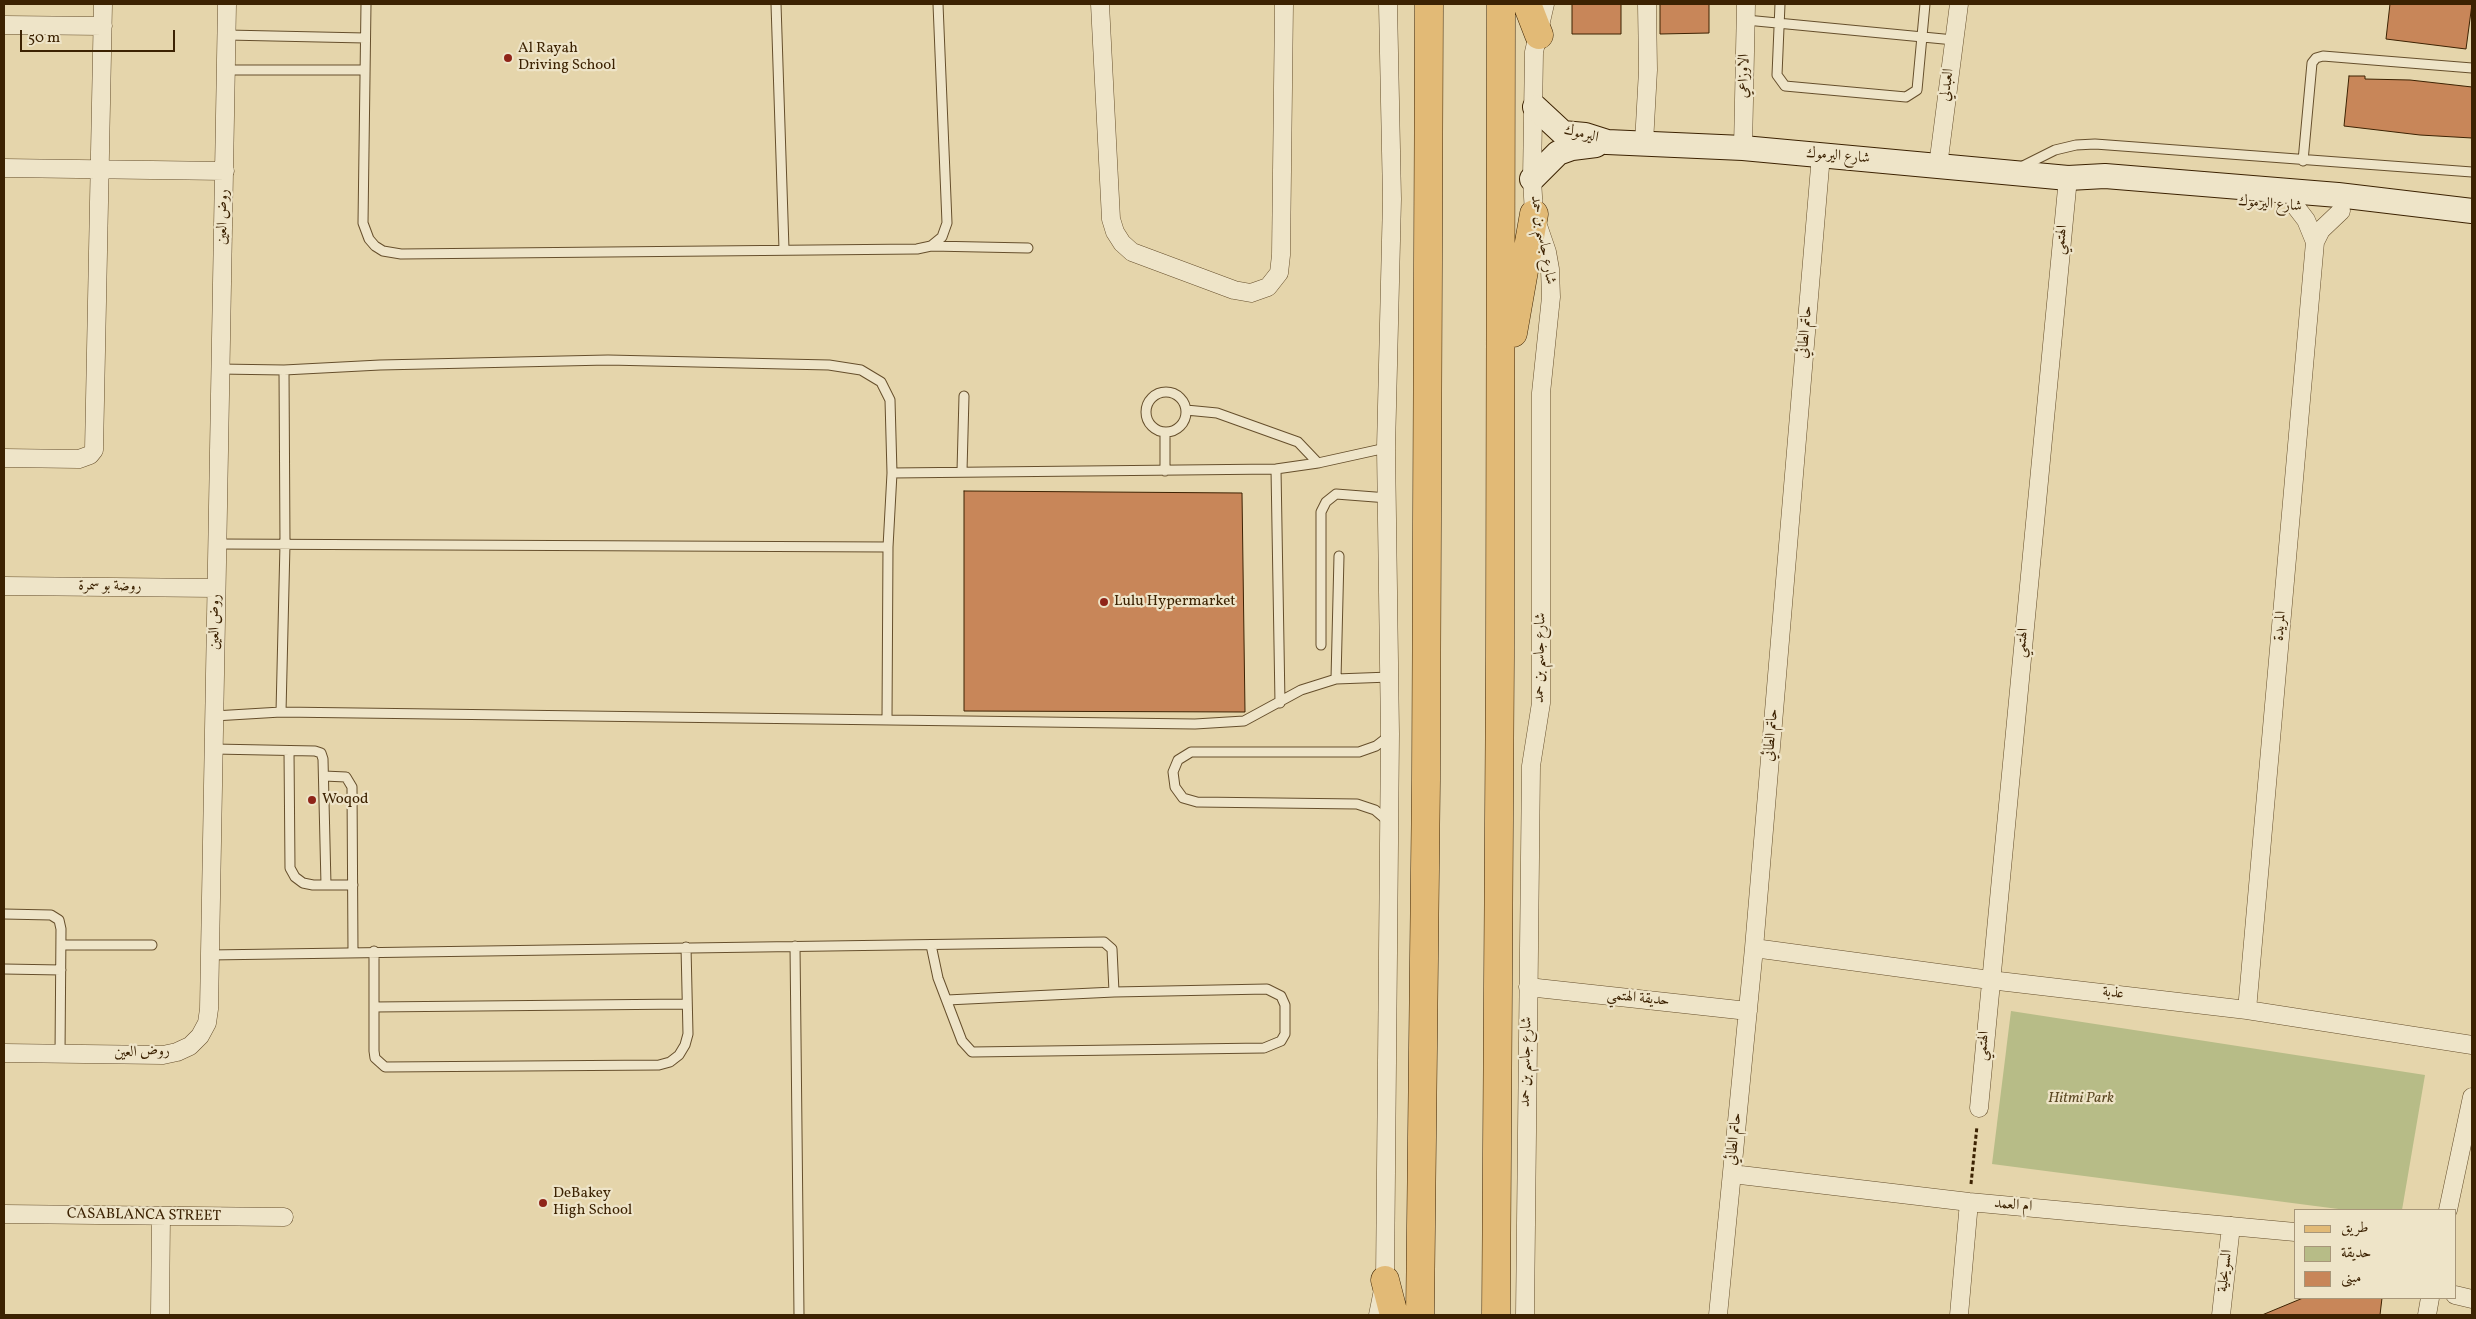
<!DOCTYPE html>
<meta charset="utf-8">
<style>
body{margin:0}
#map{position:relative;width:2476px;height:1319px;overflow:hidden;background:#e5d5ab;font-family:Vollkorn,Amiri,serif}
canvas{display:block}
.frame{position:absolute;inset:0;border:5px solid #3c2202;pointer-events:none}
.legend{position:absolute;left:2294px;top:1209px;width:162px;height:90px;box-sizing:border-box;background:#eee4c8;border:1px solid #a79679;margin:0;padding:6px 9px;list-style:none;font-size:15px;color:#3c2202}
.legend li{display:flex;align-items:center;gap:10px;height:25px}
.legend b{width:25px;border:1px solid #a79679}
.scale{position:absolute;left:20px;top:30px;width:155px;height:22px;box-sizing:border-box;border:2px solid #3c2202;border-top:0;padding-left:6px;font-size:15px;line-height:18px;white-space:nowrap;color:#3c2202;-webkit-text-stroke:4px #eee4c8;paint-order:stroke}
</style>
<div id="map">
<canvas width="2476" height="1319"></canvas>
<div class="frame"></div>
<ul class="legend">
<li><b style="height:6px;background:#e2ba76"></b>طريق</li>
<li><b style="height:14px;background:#b7bc87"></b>حديقة</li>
<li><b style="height:14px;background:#c88659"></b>مبنى</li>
</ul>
<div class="scale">50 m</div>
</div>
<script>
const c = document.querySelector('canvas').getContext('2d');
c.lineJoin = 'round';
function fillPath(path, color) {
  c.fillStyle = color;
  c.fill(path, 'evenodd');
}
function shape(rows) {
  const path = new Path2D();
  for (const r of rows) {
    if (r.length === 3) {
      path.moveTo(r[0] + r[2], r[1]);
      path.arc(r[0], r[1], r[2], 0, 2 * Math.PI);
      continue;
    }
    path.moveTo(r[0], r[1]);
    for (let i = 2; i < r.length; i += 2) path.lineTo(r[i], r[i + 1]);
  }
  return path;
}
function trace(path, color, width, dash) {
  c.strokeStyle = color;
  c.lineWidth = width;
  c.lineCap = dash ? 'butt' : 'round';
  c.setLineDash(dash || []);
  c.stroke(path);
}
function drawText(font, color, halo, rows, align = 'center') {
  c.font = font + ' Vollkorn,Amiri,serif';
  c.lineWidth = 4.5;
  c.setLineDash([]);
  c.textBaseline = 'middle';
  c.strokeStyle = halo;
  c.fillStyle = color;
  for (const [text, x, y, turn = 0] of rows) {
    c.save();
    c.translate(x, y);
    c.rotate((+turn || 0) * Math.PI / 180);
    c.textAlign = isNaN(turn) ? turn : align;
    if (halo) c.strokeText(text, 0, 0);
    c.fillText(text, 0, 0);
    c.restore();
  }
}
fillPath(shape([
 [2011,1011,2425,1075,2402,1210,2346,1210,1992,1164]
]), '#b7bc87');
const building = shape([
 [1572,4,1621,4,1621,34,1572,34,1572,4],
 [1660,4,1709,4,1709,33,1660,34,1660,4],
 [2390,4,2472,4,2466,49,2386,39,2390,4],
 [2349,76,2365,76,2365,79,2410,80,2472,87,2472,138,2420,135,2344,126,2349,76],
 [964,491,1242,493,1245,712,964,711,964,491],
 [2303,1298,2382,1298,2380,1315,2262,1315,2303,1298]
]);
fillPath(building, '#c88659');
trace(building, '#3c2202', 1);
const lane = shape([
 [366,4,363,223,369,239,375,246,383,251,401,254,917,249,931,246,942,237,947,223,938,4],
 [776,4,784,249],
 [1780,4,1777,75,1785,86,1906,97,1917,90,1925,4],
 [1746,20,1954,40],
 [227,35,365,38],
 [226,70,365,70],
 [2303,161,2312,63,2316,58,2323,56,2472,68],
 [2021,167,2055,150,2076,145,2095,144,2472,172],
 [931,246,1028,248],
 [219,369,284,370],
 [1166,412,20],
 [1186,410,1217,413,1298,442,1318,463],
 [1165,432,1165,471],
 [1386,448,1318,463,1276,469,892,473,890,400,881,382,861,370,829,365,608,360,380,365,284,370,285,544,281,712,1195,724,1244,721,1301,690,1336,679,1390,677],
 [1276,469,1280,703],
 [962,471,964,396],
 [217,544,888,547,887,719],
 [888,547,892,473],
 [1321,645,1321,512,1326,502,1336,494,1388,498],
 [1336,679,1339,556],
 [214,716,281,712],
 [1389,736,1376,746,1359,752,1191,752,1178,760,1173,772,1175,787,1183,798,1197,802,1357,804,1375,810,1389,822],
 [214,749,315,751,321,753,323,759,326,885],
 [289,751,290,868,295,877,303,883,313,885,353,885],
 [324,776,346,777,352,787,353,952],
 [4,914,51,915,59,920,61,929,60,1054],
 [61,945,152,945],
 [931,945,938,978,962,1041,972,1052,1264,1048,1281,1041,1285,1034,1285,1005,1281,996,1267,989,1114,992,947,1000],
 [795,946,799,1315],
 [374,951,374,1051,375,1058,385,1067,659,1065,670,1062,679,1055,685,1045,688,1034,686,947],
 [209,955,1104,942,1112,949,1114,992],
 [4,969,61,970],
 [374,1007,687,1004]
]);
const street = shape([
 [1100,4,1111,219,1115,232,1122,243,1132,252,1234,290,1251,293,1268,287,1279,273,1281,255,1284,4],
 [4,25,103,26],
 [1644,143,1648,70,1647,4],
 [1743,148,1746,4],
 [1938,166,1959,4],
 [4,168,225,171],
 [2296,207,2306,220,2315,242],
 [4,458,79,459,90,455,94,450,103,4],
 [4,586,216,588],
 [1754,948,1990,980,2247,1010,2472,1045],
 [1528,987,1748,1011],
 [2247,1010,2315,242,2321,230,2341,211],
 [4,1053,163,1055,177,1052,190,1046,200,1036,207,1023,209,1009,227,4],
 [1979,1108,2068,178],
 [1732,1174,1969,1202,2295,1232],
 [2448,1210,2472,1097],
 [4,1214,284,1217],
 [2455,1295,2472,1299],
 [160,1315,161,1216],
 [1378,1315,1385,1280,1390,734,1386,448,1392,199,1388,4],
 [1525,1315,1531,766,1541,703,1541,393,1551,297,1550,269,1547,252,1534,214,1532,179,1534,52,1545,4],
 [1718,1315,1754,948,1821,155],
 [1959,1315,1969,1202],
 [2221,1315,2231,1226],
 [2427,1315,2430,1298]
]);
const secondary = shape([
 [1535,107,1563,133,1585,135,1607,142,1743,148,2068,178,2105,176,2338,195,2472,211],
 [1532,179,1558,153,1572,148,1596,145]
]);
const primary = shape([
 [1527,4,1539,35],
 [1513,333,1534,214],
 [1385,1280,1394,1315],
 [1420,1315,1426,780,1429,4],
 [1496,1315,1500,656,1501,4]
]);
trace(lane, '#664f2c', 11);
trace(street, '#664f2c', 19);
trace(secondary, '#3c2202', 26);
trace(primary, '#3c2202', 29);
trace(shape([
 [1971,1184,1977,1126]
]), '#3c2202', 3, [4, 2.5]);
trace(lane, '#eee4c8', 9);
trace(street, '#eee4c8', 18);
trace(secondary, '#eee4c8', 24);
trace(primary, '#e2ba76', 28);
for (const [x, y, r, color] of [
 [508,58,5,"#8f2418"],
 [1104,602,5,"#8f2418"],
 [312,800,5,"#8f2418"],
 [543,1203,5,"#8f2418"]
]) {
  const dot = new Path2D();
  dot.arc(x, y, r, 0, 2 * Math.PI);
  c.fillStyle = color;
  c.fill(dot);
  trace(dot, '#eee4c8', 2);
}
drawText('15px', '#3c2202', '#eee4c8', [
 ["Al Rayah",518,49],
 ["Driving School",518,66],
 ["Lulu Hypermarket",1114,602],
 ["Woqod",322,800],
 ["DeBakey",553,1194],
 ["High School",553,1211]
], 'left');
drawText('15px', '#3c2202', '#eee4c8', [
 ["الاوزاعي",1745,76,-89],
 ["العبدلي",1948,85,-83],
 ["اليرموك",1581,135,14],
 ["شارع اليرموك",1838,157,5],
 ["شارع اليرموك",2270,205,5],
 ["روض العين",224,217,-88],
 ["شارع جاسم بن حمد",1542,240,80],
 ["الهتمي",2062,240,-84],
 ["حاتم الطائي",1806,332,-85],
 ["روضة بو سمرة",110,587,1],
 ["روض العين",216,622,-89],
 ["المريدة",2281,626,-85],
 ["الهتمي",2023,643,-84],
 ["شارع جاسم بن حمد",1541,658,-89],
 ["حاتم الطائي",1772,735,-85],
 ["عذبة",2113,994,7],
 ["حديقة الهتمي",1638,999,6],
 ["الهتمي",1984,1046,-85],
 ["روض العين",142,1053,-2],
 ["شارع جاسم بن حمد",1527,1062,-89],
 ["حاتم الطائي",1735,1139,-84],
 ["ام العمد",2013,1206,5],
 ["CASABLANCA STREET",144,1216,1],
 ["السويحلية",2226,1271,-84]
]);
drawText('italic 15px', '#5b4823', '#eee4c8', [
 ["Hitmi Park",2081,1099]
]);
</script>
